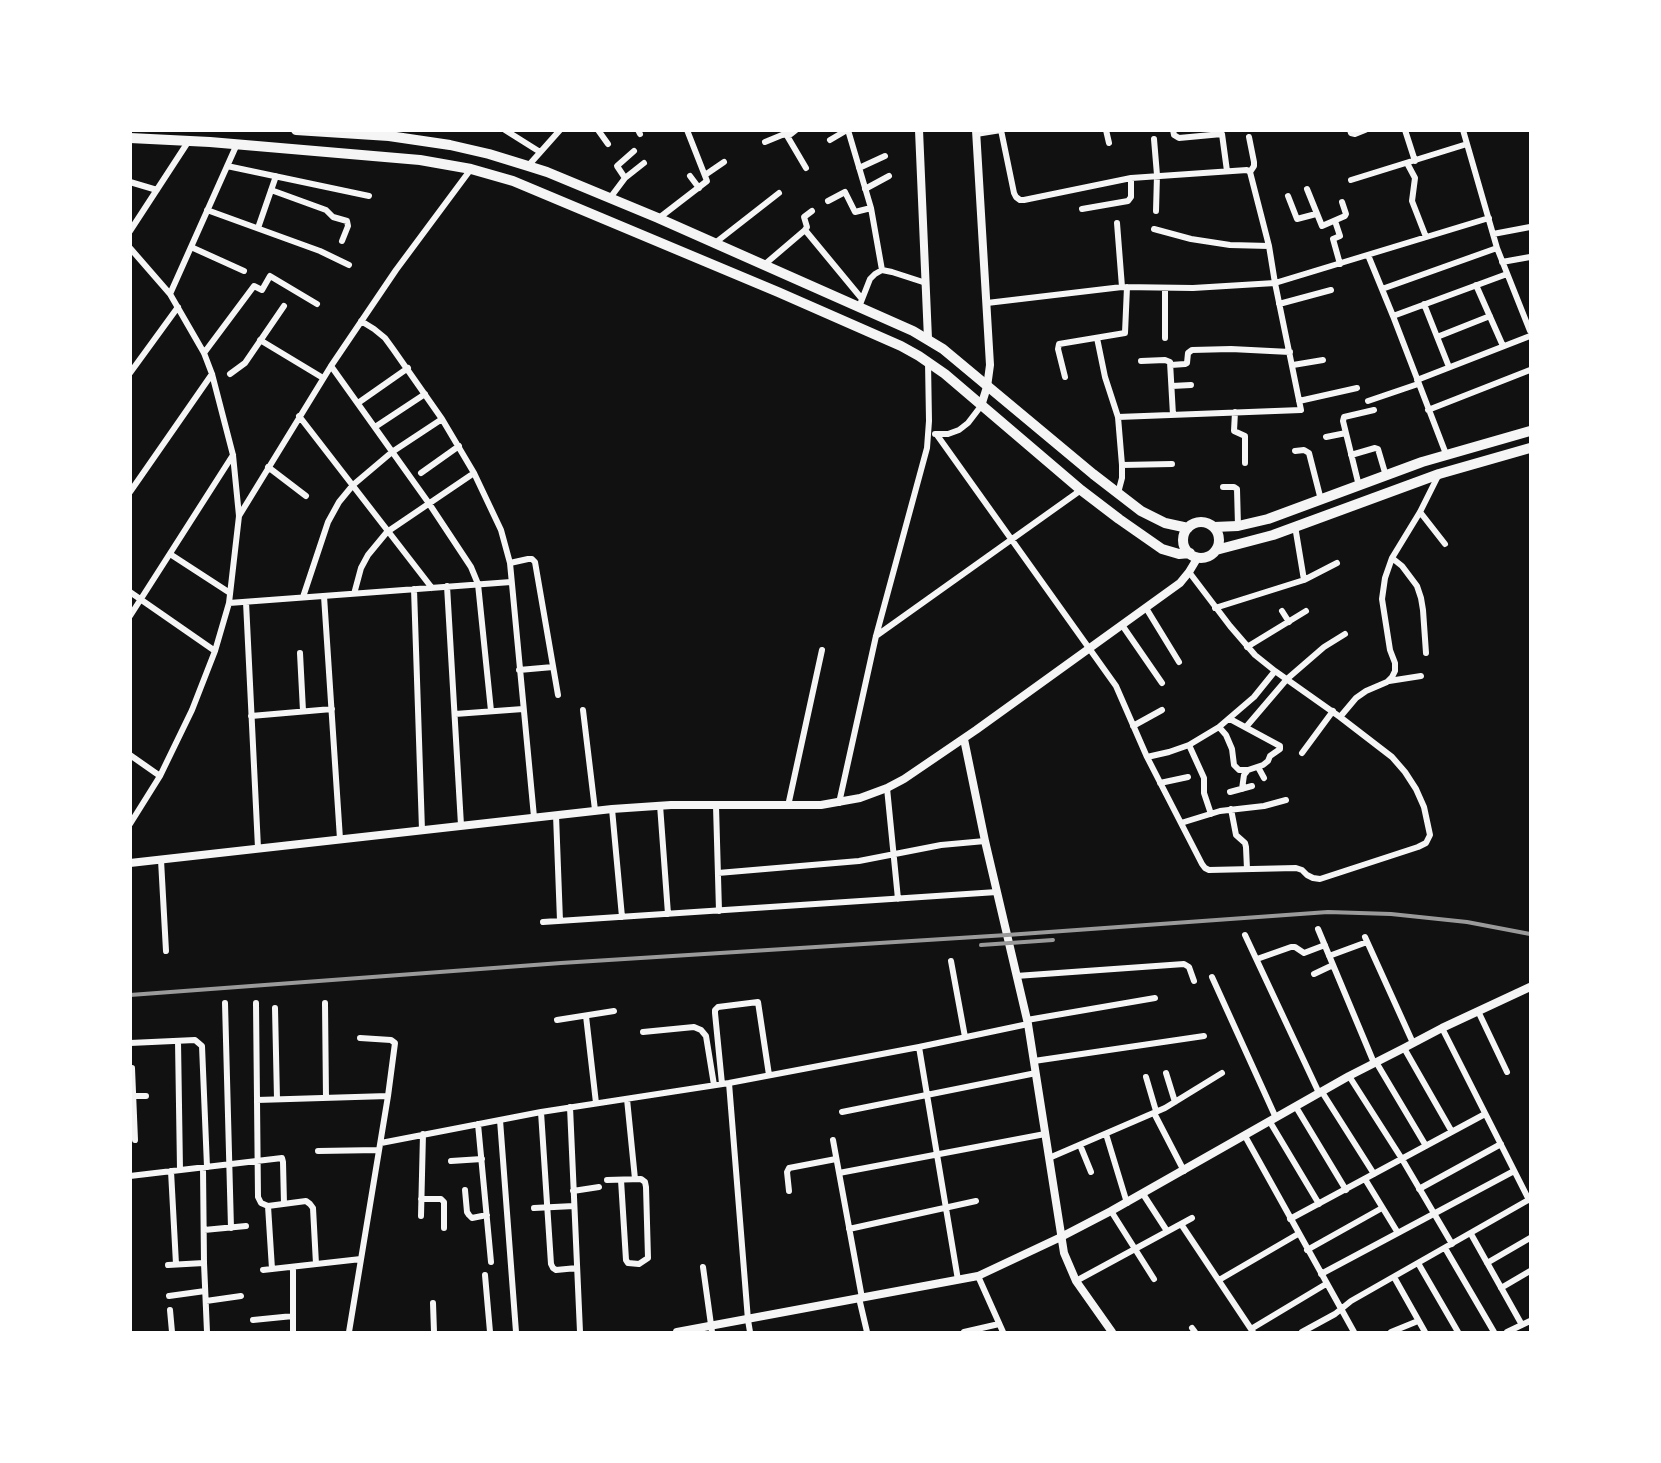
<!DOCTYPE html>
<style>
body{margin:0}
#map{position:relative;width:1661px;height:1463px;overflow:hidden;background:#111;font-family:"Fira Sans Condensed",sans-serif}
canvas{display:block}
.frame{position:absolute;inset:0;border:132px solid #fff;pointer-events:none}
</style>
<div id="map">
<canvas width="1661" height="1463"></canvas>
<div class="frame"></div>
</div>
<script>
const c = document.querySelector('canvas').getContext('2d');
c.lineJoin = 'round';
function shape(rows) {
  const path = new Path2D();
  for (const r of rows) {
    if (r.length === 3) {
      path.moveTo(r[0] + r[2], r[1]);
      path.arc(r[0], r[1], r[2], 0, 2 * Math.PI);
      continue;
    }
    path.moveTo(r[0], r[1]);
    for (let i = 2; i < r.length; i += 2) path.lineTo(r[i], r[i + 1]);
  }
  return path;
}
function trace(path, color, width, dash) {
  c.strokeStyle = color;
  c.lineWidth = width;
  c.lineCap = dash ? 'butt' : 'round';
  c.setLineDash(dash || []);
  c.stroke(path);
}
trace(shape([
 [505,130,540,152],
 [598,130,608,144],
 [638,130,640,134],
 [848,130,871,208,882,270],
 [1001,130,1014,193,1016,197,1020,200,1024,200,1131,178,1247,170,1250,172,1269,246,1275,283,1301,410,1118,417],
 [1106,130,1109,143],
 [1173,130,1174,135,1179,138,1222,134,1227,171],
 [1350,130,1351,133,1355,134,1365,130],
 [1405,130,1415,161],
 [1463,130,1497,248,1530,331],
 [786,134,806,168],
 [976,134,1001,130],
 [1249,137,1254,162,1254,166,1250,172],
 [1154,139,1157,175,1156,211],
 [830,140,847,130],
 [765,142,782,135,791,134,796,130],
 [1407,163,1415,178,1412,201,1426,237],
 [227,166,369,196],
 [528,166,560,130],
 [859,168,885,156],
 [705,175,724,162],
 [690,176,699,188],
 [625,178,617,166,634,151],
 [1351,180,1467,144],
 [130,182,157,190],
 [865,189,889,176],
 [1307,189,1322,226,1345,216,1346,214,1342,202],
 [271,190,326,210,333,217,347,221,348,226,342,241],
 [1288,196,1297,219,1316,214],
 [610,198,625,178,644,163],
 [828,201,845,192,855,212,871,208],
 [1082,209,1128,201,1131,197,1131,178],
 [207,210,320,251,349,265],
 [659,218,707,181,687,130],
 [1335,221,1340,236,1333,239,1340,264],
 [1117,223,1122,287],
 [258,228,276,176],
 [1154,229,1191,239,1230,245,1269,246],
 [805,230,862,299],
 [130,231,188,142],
 [1493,234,1530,227],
 [715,243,779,193],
 [191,247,244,271],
 [130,248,170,294,204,353,212,374,233,455,239,516,229,603,215,651,192,710,160,776,130,824],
 [1368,255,1393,316,1446,454],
 [1502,262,1530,257],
 [764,265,805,230,807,227,804,217,812,211],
 [1476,285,1503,346],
 [1165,288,1165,338],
 [1382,289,1497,248],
 [170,294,237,144],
 [987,303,1122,287,1193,288,1275,283,1489,218],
 [1279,304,1331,290],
 [1424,304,1449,367],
 [859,307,870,279,875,274,882,270,892,272,926,283],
 [1393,316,1507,274],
 [361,321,374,329,385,338,393,349,442,419,474,473,501,530,510,563,534,817],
 [1437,337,1490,316],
 [1097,338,1105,377,1118,417,1122,465,1122,478,1118,493],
 [260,340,323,378],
 [204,353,254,286,262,290,270,276,317,304],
 [1141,361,1165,360,1170,362,1173,415],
 [1171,365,1185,364,1187,363,1188,353,1192,350,1231,349,1290,352],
 [1293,365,1323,360],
 [331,366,428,502,471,567,478,584,491,711],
 [130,373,178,307],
 [230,374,245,363,284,306],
 [1065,377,1058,349,1059,344,1125,333,1127,287],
 [1417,380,1530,336],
 [1172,386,1191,385],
 [1299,401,1357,388],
 [1368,401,1418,384],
 [358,403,408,368],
 [1428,410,1530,370],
 [1235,412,1234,431,1245,436,1245,463],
 [299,416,432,588],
 [375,427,425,394],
 [935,434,948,434,959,430,968,423,981,406],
 [937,435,1116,686,1147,757,1202,864,1205,868,1209,870,1296,868,1302,870,1307,875,1313,878,1320,879,1418,847,1426,843,1430,835,1424,807,1416,789,1405,772,1392,757,1340,717,1275,671,1255,655,1230,626,1189,572],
 [1326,437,1346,433],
 [1295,451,1304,450,1309,453,1321,500],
 [1351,455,1375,448,1378,449,1386,476],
 [1122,465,1172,464],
 [268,467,306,496],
 [421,473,459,446],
 [1359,486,1343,421,1344,417,1374,410],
 [1223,487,1234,487,1237,489,1238,526],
 [130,492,212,374],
 [1420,512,1445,544],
 [239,516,331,366,396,270,471,169],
 [1295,526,1304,580],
 [170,554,230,593],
 [1392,558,1402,566,1417,586,1421,598,1423,610,1426,653],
 [510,563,528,559,532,559,535,562,558,695],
 [447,586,461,825],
 [414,589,422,830],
 [130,592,215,651],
 [354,594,361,568,368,555,387,532,474,473],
 [324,596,340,839],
 [303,597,328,522,339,502,353,485,392,452,442,419],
 [246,602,258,848],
 [229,603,511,582],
 [1146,608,1179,662],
 [1215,608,1304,580,1337,563],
 [1282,611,1289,622],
 [130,616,233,455],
 [1122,625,1162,683],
 [876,636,1081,490],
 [1247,647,1306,611],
 [300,653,303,711],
 [519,670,553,667],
 [1389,681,1421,676],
 [583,710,595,810],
 [455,714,523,709],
 [251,716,332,709],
 [1340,717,1356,698,1366,691,1387,682,1392,677,1395,671,1395,663,1390,650,1382,599,1385,578,1392,558,1420,512,1439,474],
 [1230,719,1280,746,1280,749,1270,756,1268,761,1263,765,1248,770,1244,775,1242,789],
 [1133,726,1162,710],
 [1219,727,1226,735,1232,749,1234,765,1239,770,1248,770],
 [1246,727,1287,679,1324,647,1345,634],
 [1189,745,1204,778,1204,793,1211,814],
 [1302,753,1333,711],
 [130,755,160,776],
 [1147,757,1169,752,1189,745,1219,727,1254,697,1275,671],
 [1258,767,1264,778],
 [1160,783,1188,777],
 [887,788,898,899],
 [1230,792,1252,786],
 [839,803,876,636,927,448,929,421,928,362],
 [660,805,668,914],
 [716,806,719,911],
 [788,806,822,650],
 [612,809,622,917],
 [1231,809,1236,835,1245,843,1246,847,1247,869],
 [556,815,560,921],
 [1181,823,1220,811,1264,806,1286,800],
 [161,860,166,951],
 [718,873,859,861,941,845,985,841],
 [543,922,997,892],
 [1318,929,1374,1063],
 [1245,935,1319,1093],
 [1365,937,1413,1043],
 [1329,956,1367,942],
 [1257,959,1291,947,1295,947,1304,953,1325,945],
 [951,961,965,1037],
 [1314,974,1333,965],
 [1016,976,1184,964,1189,967,1194,981],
 [1212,977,1276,1118],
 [225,1003,231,1228],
 [256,1003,258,1197,261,1203,268,1206],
 [325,1003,326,1098],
 [275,1008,277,1099],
 [1478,1011,1507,1072],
 [586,1016,596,1103],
 [557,1020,614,1011],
 [1027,1020,1155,998],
 [1442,1028,1529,1200],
 [643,1032,694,1027,701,1030,706,1036,714,1085],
 [178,1041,180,1170],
 [130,1043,195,1040,202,1046,207,1167],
 [919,1047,958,1280],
 [1404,1048,1452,1132],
 [1034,1061,1204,1036],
 [1376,1062,1426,1146],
 [132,1068,135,1140],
 [1166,1073,1175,1102],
 [1349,1076,1402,1159,1452,1244],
 [1146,1077,1156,1111],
 [729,1083,748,1320,750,1332],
 [722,1084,715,1013,715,1010,718,1007,758,1002,769,1075],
 [1322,1092,1374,1174],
 [131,1096,146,1096],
 [627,1099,635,1179],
 [257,1100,388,1096],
 [570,1107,580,1332],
 [1296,1107,1346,1190],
 [541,1112,551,1264,553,1268,556,1270,577,1268],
 [842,1112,1036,1073],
 [1154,1113,1184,1171],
 [500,1120,516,1332],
 [1270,1122,1319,1204],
 [478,1124,491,1262],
 [1106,1134,1127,1203],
 [1245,1136,1354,1332],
 [833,1140,862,1298],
 [381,1143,541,1112,729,1083,919,1047,1028,1024],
 [1080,1145,1091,1172],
 [318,1151,379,1150],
 [1049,1158,1165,1108,1222,1073],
 [451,1161,482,1159],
 [203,1168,204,1263,207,1332],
 [171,1171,176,1264],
 [839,1173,1045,1134],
 [130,1176,282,1158,283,1162,284,1204],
 [1365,1179,1398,1233],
 [607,1180,641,1179,645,1182,646,1187,648,1258,639,1264,628,1263,626,1260,621,1180],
 [1419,1189,1501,1144],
 [465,1190,467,1212,469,1215,472,1218,487,1215],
 [573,1191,599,1187],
 [789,1191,787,1172,789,1168,836,1159],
 [1143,1194,1167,1231],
 [421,1199,441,1199,444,1202,444,1228],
 [268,1206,306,1201,310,1204,313,1208,316,1264],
 [268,1206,272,1269],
 [534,1208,574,1206],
 [1111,1211,1154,1279],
 [421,1216,423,1134],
 [1290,1219,1485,1114],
 [1181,1224,1253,1332],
 [849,1229,976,1201],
 [204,1230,246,1226],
 [1471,1234,1522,1325],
 [1445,1248,1494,1332],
 [1307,1250,1382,1208],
 [1418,1263,1458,1332],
 [1487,1263,1530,1238],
 [168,1265,204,1263],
 [293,1267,293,1332],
 [703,1267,712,1332],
 [263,1270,361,1259],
 [1321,1274,1514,1171],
 [485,1275,490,1332],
 [978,1276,1003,1332],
 [1394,1277,1425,1332],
 [1219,1280,1298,1234],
 [1076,1281,1192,1218],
 [1501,1288,1530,1271],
 [169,1296,205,1291],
 [859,1298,867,1332],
 [206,1301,241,1296],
 [433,1303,434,1332],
 [170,1310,172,1332],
 [253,1320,293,1316],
 [1192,1328,1195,1332],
 [1251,1329,1326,1284],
 [349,1332,388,1096,395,1043,391,1040,360,1038],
 [964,1332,999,1324],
 [1302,1332,1335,1314,1351,1301,1530,1199],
 [1391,1332,1418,1321],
 [1507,1332,1530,1321]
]), '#f5f5f5', 6);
trace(shape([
 [919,130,928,339],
 [976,130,990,365,987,387,981,406],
 [964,739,985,841,1028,1024,1064,1253,1076,1281,1112,1332],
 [130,863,612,809,671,805,821,805,860,798,887,788,904,779,976,730,1180,583,1189,572,1198,557],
 [677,1332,978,1276,1061,1237,1111,1211,1349,1076,1404,1048,1442,1028,1530,987]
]), '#f5f5f5', 8);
trace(shape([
 [296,130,389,136,450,145,489,154,528,166,547,172,658,218,913,331,943,349,1093,474,1141,511,1165,523,1188,528],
 [130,138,210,142,420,160,471,169,513,181,778,292,901,346,919,356,945,374,1081,490,1119,519,1162,549,1179,554,1190,553],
 [1201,540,18],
 [1214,527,1238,526,1268,519,1422,462,1530,431],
 [1216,550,1273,535,1439,474,1530,448]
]), '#f5f5f5', 10);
trace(shape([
 [981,945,1053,940],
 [130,995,561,963,1007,935,1328,912,1391,914,1467,922,1530,934]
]), '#9a9a9a', 4);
</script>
